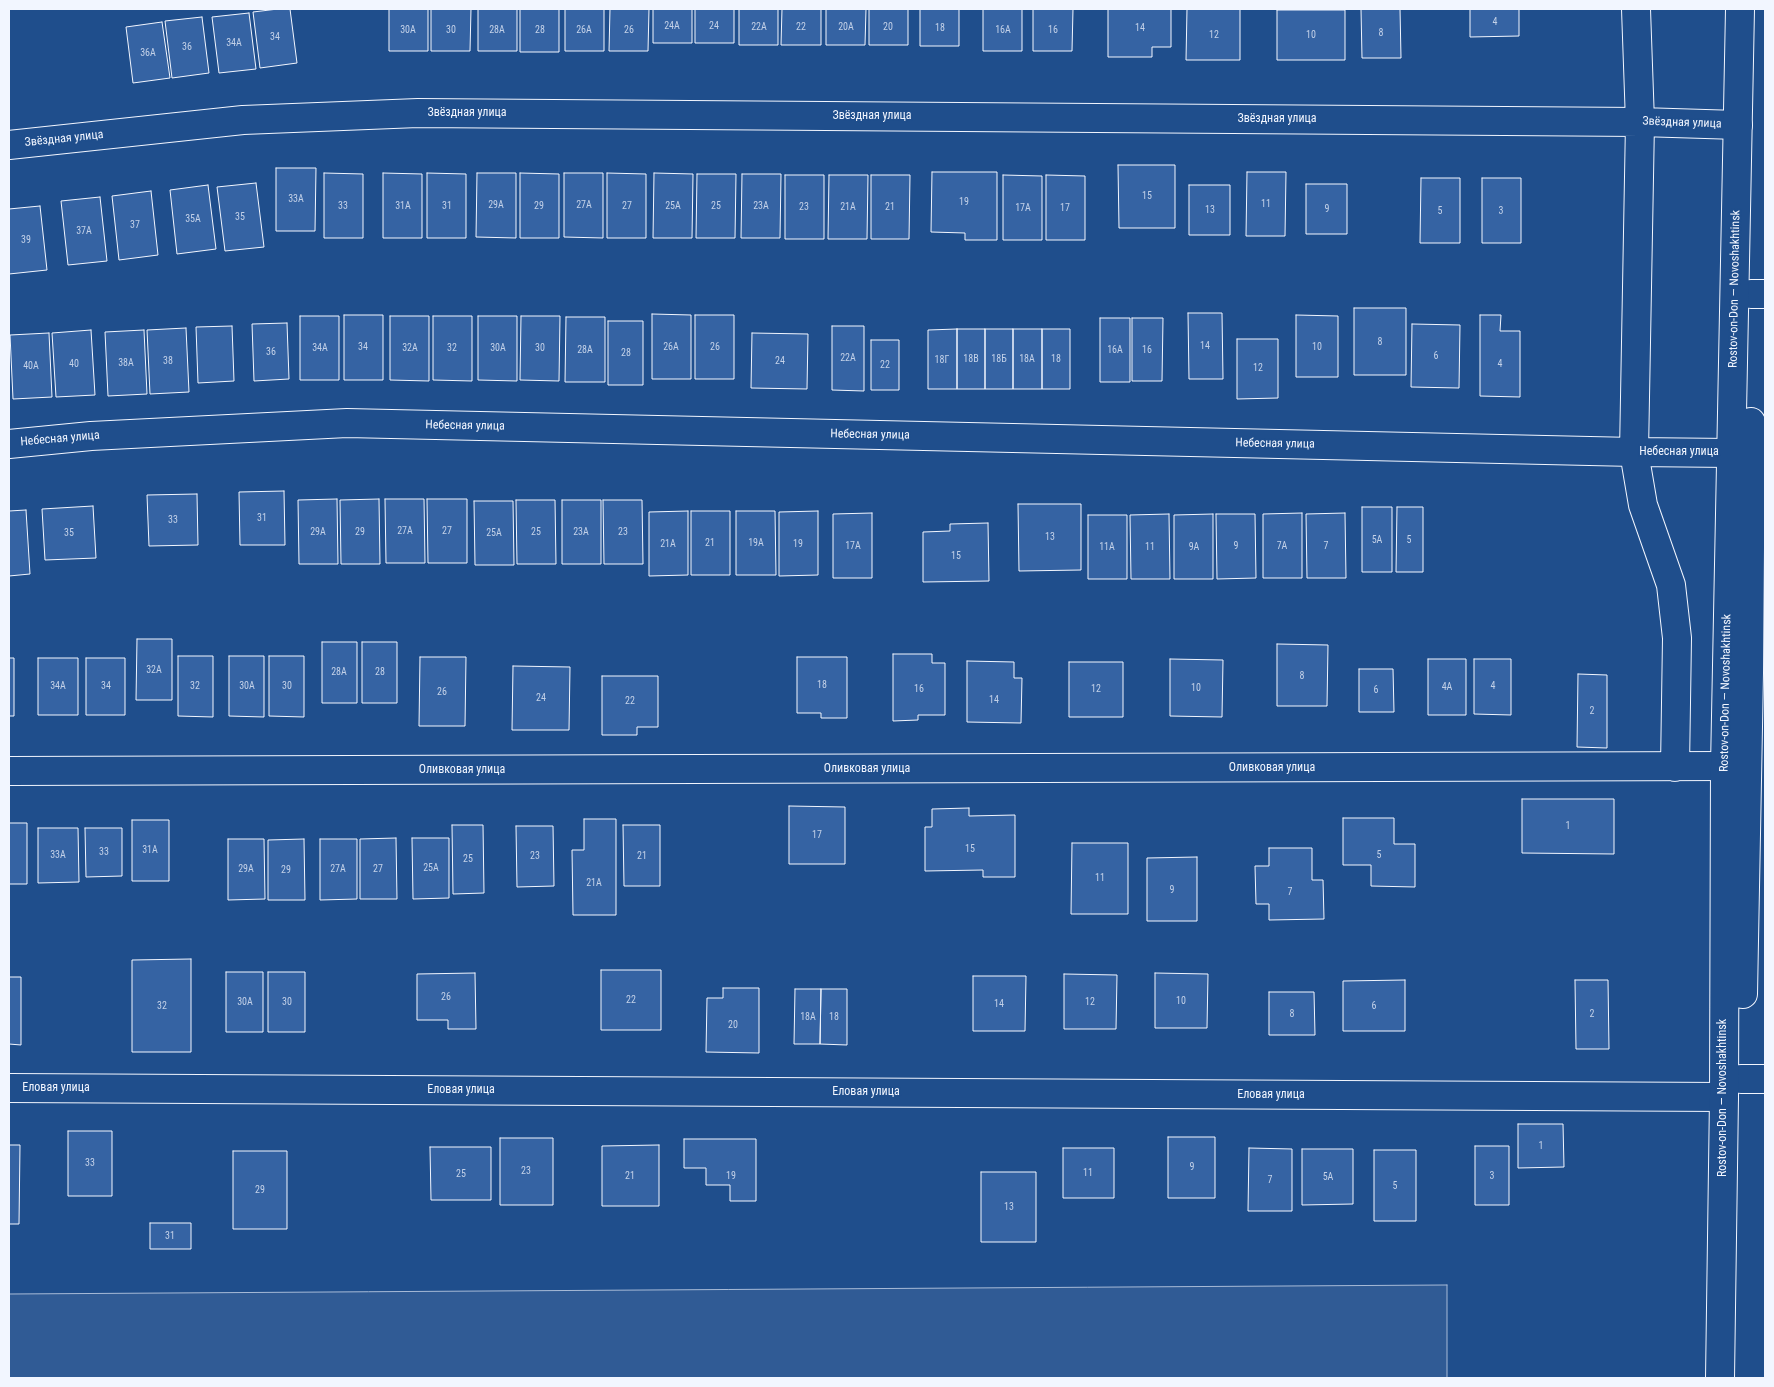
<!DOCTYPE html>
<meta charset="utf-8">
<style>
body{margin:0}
#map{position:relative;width:1774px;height:1387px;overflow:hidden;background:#1f4e8c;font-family:"Roboto Condensed",sans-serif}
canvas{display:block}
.frame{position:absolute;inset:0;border:10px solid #f2f6ff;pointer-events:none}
</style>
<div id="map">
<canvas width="1774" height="1387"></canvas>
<div class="frame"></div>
</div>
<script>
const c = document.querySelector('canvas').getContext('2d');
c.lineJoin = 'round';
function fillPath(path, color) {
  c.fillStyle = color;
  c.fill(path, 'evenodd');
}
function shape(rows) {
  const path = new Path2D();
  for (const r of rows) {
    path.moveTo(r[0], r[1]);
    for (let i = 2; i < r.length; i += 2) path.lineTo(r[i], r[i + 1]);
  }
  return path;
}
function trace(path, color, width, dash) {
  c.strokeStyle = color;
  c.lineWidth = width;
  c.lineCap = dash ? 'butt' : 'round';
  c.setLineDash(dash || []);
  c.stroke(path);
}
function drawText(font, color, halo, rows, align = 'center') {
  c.font = font + ' "Roboto Condensed",sans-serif';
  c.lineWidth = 4;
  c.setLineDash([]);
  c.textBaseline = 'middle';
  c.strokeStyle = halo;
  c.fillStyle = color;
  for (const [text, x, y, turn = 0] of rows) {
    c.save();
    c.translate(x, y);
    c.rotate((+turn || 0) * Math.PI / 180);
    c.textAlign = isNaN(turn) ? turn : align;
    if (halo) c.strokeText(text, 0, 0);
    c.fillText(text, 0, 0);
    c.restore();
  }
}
const built = shape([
 [1447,1285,1447,1378,9,1378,9,1294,1447,1285]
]);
fillPath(built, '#305b95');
trace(built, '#a8bbd7', 1);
const building = shape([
 [278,9,290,9,297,63,260,68,253,12,278,9],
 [389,9,428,9,428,51,389,51,389,9],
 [431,9,471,9,470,51,431,51,431,9],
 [478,9,517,9,517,51,478,51,478,9],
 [520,9,559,9,559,52,520,52,520,9],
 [565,9,604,9,604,51,565,51,565,9],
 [610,9,649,9,648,51,609,51,610,9],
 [653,9,692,9,692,43,653,43,653,9],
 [695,9,734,9,734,43,695,43,695,9],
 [739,9,778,9,778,45,739,45,739,9],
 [782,9,821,9,821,45,781,45,782,9],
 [826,9,866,9,865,45,826,45,826,9],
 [869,9,908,9,908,45,869,45,869,9],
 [920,9,959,9,959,46,920,46,920,9],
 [983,9,1022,9,1022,51,983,51,983,9],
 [1033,9,1073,9,1072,51,1033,51,1033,9],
 [1108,9,1171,9,1171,47,1152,47,1152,57,1108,57,1108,9],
 [1187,9,1240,9,1240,60,1186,60,1187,9],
 [1361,9,1400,9,1401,58,1362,58,1361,9],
 [1470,9,1519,9,1519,36,1470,37,1470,9],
 [1277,10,1345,10,1345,60,1277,60,1277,10],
 [249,13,256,69,219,73,212,17,249,13],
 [202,17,209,73,172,78,165,21,202,17],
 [162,22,170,78,133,83,126,27,162,22],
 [1118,165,1175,165,1175,228,1119,228,1118,165],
 [276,168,316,168,315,231,276,231,276,168],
 [932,172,997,172,997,240,965,240,965,233,931,232,932,172],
 [1247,172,1286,172,1285,236,1246,236,1247,172],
 [324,173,363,174,363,238,324,238,324,173],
 [383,173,422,174,422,238,383,238,383,173],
 [427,173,466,174,466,238,427,238,427,173],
 [477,173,516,173,516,238,476,237,477,173],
 [520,173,559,174,559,238,520,238,520,173],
 [564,173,603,173,603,238,564,237,564,173],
 [607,173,646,174,646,238,607,238,607,173],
 [654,173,693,174,692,238,653,238,654,173],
 [697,174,736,174,735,238,696,238,697,174],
 [742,174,781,174,780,238,741,238,742,174],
 [785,175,824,175,824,239,785,239,785,175],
 [829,175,868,175,867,239,828,239,829,175],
 [871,175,910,175,909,239,871,239,871,175],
 [1003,175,1042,176,1042,240,1003,240,1003,175],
 [1046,175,1085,176,1085,240,1046,240,1046,175],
 [1421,178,1460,178,1460,243,1420,243,1421,178],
 [1482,178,1521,178,1521,243,1482,243,1482,178],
 [256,183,264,247,225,251,217,187,256,183],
 [1306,184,1347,184,1347,234,1306,234,1306,184],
 [208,185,216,249,177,254,170,190,208,185],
 [1189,185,1230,185,1230,235,1189,235,1189,185],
 [151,191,158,255,119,260,112,196,151,191],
 [100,197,107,261,68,265,61,201,100,197],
 [40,206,47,270,9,274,9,209,40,206],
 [1354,308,1406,308,1406,375,1354,375,1354,308],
 [1188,313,1222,313,1223,379,1189,379,1188,313],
 [652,314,691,315,691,379,652,379,652,314],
 [344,315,383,315,383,380,344,380,344,315],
 [695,315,734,315,734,379,695,379,695,315],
 [1296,315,1338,316,1338,377,1296,377,1296,315],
 [1480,315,1501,315,1500,331,1520,331,1520,397,1480,396,1480,315],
 [300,316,339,316,339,380,300,380,300,316],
 [390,316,429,316,429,381,390,380,390,316],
 [433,316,472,316,472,381,433,380,433,316],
 [478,316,517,316,517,381,478,380,478,316],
 [521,316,560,316,559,381,520,380,521,316],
 [566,317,605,317,605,382,565,382,566,317],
 [1100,318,1130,318,1130,382,1100,382,1100,318],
 [1132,318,1163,318,1162,381,1132,381,1132,318],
 [608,321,643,321,643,385,608,385,608,321],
 [287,323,289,379,254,381,252,324,287,323],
 [1412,324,1460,325,1459,388,1411,387,1412,324],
 [232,326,234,381,198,383,196,327,232,326],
 [832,326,864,326,864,391,832,390,832,326],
 [186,328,189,392,150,394,147,330,186,328],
 [957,329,957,389,928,389,928,330,957,329],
 [957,329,985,329,985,389,957,389,957,329],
 [985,329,1013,329,1013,389,985,389,985,329],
 [1013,329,1042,329,1042,389,1013,389,1013,329],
 [1042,329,1070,329,1070,389,1042,389,1042,329],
 [91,330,95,395,56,397,52,333,91,330],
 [144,330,147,394,108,396,105,332,144,330],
 [49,333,52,397,13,399,10,335,49,333],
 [752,333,808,334,807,389,751,388,752,333],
 [1237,339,1278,339,1278,398,1237,399,1237,339],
 [871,340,899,340,899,390,871,390,871,340],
 [284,491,285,545,240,545,239,492,284,491],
 [197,494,198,545,149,546,147,495,197,494],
 [337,499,338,564,299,564,298,500,337,499],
 [379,499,380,564,341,564,340,500,379,499],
 [385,499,424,499,425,563,386,563,385,499],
 [427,499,467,499,467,563,428,563,427,499],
 [516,500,555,500,556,564,517,564,516,500],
 [562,500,601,500,601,564,562,564,562,500],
 [603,500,642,500,643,564,604,564,603,500],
 [474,501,513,501,514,565,475,565,474,501],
 [1018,504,1081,504,1081,570,1019,571,1018,504],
 [93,506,96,558,45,560,42,509,93,506],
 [1362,507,1392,507,1392,572,1362,572,1362,507],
 [1397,507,1423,507,1423,572,1396,572,1397,507],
 [26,510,30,574,9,576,9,511,26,510],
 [688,511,688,575,649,576,649,512,688,511],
 [691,511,730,511,730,575,691,575,691,511],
 [736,511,775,511,776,575,736,575,736,511],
 [818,511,818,575,779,576,779,512,818,511],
 [872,513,872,578,833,578,833,514,872,513],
 [1302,513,1302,578,1263,578,1263,514,1302,513],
 [1345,513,1346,578,1307,578,1306,514,1345,513],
 [1169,514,1170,579,1131,579,1130,515,1169,514],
 [1213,514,1213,579,1174,579,1174,515,1213,514],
 [1216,514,1255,514,1256,578,1217,579,1216,514],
 [1088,515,1127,515,1127,579,1088,579,1088,515],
 [988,523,989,581,923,582,923,532,950,531,950,524,988,523],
 [137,639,172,639,172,700,136,700,137,639],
 [322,642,357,642,357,703,322,703,322,642],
 [362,642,397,642,397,703,362,703,362,642],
 [1277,644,1328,645,1327,706,1277,706,1277,644],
 [893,654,932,654,932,663,945,663,945,715,918,715,918,720,893,721,893,654],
 [178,656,213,656,213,717,178,716,178,656],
 [229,656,264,656,264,717,229,716,229,656],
 [269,656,304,656,304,717,269,716,269,656],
 [420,657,466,657,465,726,419,726,420,657],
 [797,657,847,657,847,718,821,718,821,713,797,713,797,657],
 [9,658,14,658,14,716,9,716,9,658],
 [38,658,78,658,78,715,38,715,38,658],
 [86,658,125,658,125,715,86,715,86,658],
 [1170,659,1223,660,1222,717,1170,716,1170,659],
 [1428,659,1466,659,1466,715,1428,715,1428,659],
 [1474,659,1511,659,1511,715,1474,714,1474,659],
 [967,661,1014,662,1014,678,1022,678,1021,723,967,722,967,661],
 [1069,662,1123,662,1123,717,1069,717,1069,662],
 [513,666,570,667,569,730,512,730,513,666],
 [1359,669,1393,669,1394,712,1359,712,1359,669],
 [1578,674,1607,675,1607,748,1577,747,1578,674],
 [602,676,658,676,658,727,637,727,637,735,602,735,602,676],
 [1522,799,1614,799,1614,854,1522,853,1522,799],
 [789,806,845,807,845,864,789,864,789,806],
 [969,808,969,816,1015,815,1015,877,983,877,983,870,925,871,925,827,932,827,932,809,969,808],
 [1343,818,1394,818,1394,844,1415,844,1415,887,1371,886,1371,865,1343,865,1343,818],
 [584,819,616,819,616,915,573,915,572,850,584,850,584,819],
 [132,820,169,820,169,881,132,881,132,820],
 [9,823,27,823,27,884,9,884,9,823],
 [452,825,483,825,484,893,453,894,452,825],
 [623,825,660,825,660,886,624,886,623,825],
 [516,826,553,826,554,886,517,887,516,826],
 [38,828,78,828,79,882,38,883,38,828],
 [85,828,122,828,122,876,86,877,85,828],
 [396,838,397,899,360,899,360,839,396,838],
 [412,838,449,838,449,898,413,899,412,838],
 [228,839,264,839,265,899,228,900,228,839],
 [304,839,305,900,268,900,268,840,304,839],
 [320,839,357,839,357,899,320,900,320,839],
 [1072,843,1128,843,1128,914,1071,914,1072,843],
 [1269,848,1312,848,1312,880,1323,880,1324,919,1269,920,1269,904,1256,904,1255,866,1269,866,1269,848],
 [1197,857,1197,921,1147,921,1147,858,1197,857],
 [191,959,191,1052,132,1052,132,960,191,959],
 [601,970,661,970,661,1030,601,1030,601,970],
 [226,972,263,972,263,1032,226,1032,226,972],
 [268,972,305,972,305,1032,268,1032,268,972],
 [475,973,476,1029,448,1029,448,1020,417,1020,417,974,475,973],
 [1155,973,1208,974,1207,1028,1155,1028,1155,973],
 [1064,974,1117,975,1116,1029,1064,1029,1064,974],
 [973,976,1026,976,1025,1031,973,1031,973,976],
 [9,977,21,977,21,1045,9,1044,9,977],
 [1405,980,1405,1031,1343,1031,1343,981,1405,980],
 [1575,980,1608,980,1609,1049,1576,1049,1575,980],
 [723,988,759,988,759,1053,706,1052,707,998,723,998,723,988],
 [795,989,821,989,820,1044,794,1044,795,989],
 [821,989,847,989,847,1045,820,1044,821,989],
 [1269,992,1314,992,1315,1035,1269,1035,1269,992],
 [1518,1124,1563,1124,1564,1167,1518,1168,1518,1124],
 [68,1131,112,1131,112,1196,68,1196,68,1131],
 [1168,1137,1215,1137,1215,1198,1168,1198,1168,1137],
 [500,1138,553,1138,553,1205,500,1205,500,1138],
 [684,1139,756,1139,756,1201,730,1201,730,1185,706,1185,706,1168,684,1168,684,1139],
 [9,1145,20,1145,19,1224,9,1224,9,1145],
 [659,1145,659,1206,602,1206,602,1146,659,1145],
 [1475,1146,1509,1146,1509,1205,1475,1205,1475,1146],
 [430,1147,491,1147,491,1200,431,1200,430,1147],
 [1063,1148,1114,1148,1114,1198,1063,1198,1063,1148],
 [1249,1148,1292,1149,1292,1211,1248,1211,1249,1148],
 [1302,1149,1353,1149,1353,1204,1302,1205,1302,1149],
 [1374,1150,1416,1150,1416,1221,1374,1221,1374,1150],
 [233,1151,287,1151,287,1229,233,1229,233,1151],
 [981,1172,1036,1172,1036,1242,981,1242,981,1172],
 [150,1223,191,1223,191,1249,150,1249,150,1223]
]);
fillPath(building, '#3563a3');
trace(building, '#f2f6ff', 1);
const minor = shape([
 [1636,9,1640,122,1634,452,1643,505,1671,585,1677,638,1675,767],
 [9,145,243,120,418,113,1640,122,1738,125],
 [1751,294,1765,294],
 [9,444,91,436,347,423,1634,452,1731,453],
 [9,771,1725,766],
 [1741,1079,1765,1079],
 [9,1088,1724,1097]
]);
const major = shape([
 [1743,994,1749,673,1751,422],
 [1720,1378,1724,1097,1725,766,1740,9]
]);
trace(minor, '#f2f6ff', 30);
trace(major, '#f2f6ff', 30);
trace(minor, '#1f4e8c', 28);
trace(major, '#1f4e8c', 28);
drawText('10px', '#c3d1e8', null, [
 ["4",1495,22],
 ["24А",672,26],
 ["24",714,26],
 ["22А",759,27],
 ["22",801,27],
 ["20А",846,27],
 ["20",888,27],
 ["18",940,28],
 ["14",1140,28],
 ["30А",408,30],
 ["30",451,30],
 ["28А",497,30],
 ["28",540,30],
 ["26А",584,30],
 ["26",629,30],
 ["16А",1003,30],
 ["16",1053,30],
 ["8",1381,33],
 ["12",1214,35],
 ["10",1311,35],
 ["34",275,37],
 ["34А",234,43],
 ["36",187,47],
 ["36А",148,53],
 ["15",1147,196],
 ["33А",296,199],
 ["19",964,202],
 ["11",1266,204],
 ["29А",496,205],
 ["27А",584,205],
 ["33",343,206],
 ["31А",403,206],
 ["31",447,206],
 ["29",539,206],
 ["27",627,206],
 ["25А",673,206],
 ["25",716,206],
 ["23А",761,206],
 ["23",804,207],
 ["21А",848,207],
 ["21",890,207],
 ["17А",1023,208],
 ["17",1065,208],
 ["9",1327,209],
 ["13",1210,210],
 ["5",1440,211],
 ["3",1501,211],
 ["35",240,217],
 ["35А",193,219],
 ["37",135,225],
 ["37А",84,231],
 ["39",26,240],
 ["8",1380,342],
 ["14",1205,346],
 ["34",363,347],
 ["26А",671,347],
 ["26",715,347],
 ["10",1317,347],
 ["34А",320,348],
 ["32А",410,348],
 ["32",452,348],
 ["30А",498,348],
 ["30",540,348],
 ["28А",585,350],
 ["16А",1115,350],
 ["16",1147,350],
 ["36",271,352],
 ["28",626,353],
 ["6",1436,356],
 ["22А",848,358],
 ["18В",971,359],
 ["18Б",999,359],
 ["18А",1027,359],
 ["18",1056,359],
 ["18Г",942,360],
 ["38",168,361],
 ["24",780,361],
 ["38А",126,363],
 ["40",74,364],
 ["4",1500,364],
 ["22",885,365],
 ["40А",31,366],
 ["12",1258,368],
 ["31",262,518],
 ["33",173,520],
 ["27А",405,531],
 ["27",447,531],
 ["29А",318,532],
 ["29",360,532],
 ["25",536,532],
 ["23А",581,532],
 ["23",623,532],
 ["35",69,533],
 ["25А",494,533],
 ["13",1050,537],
 ["5А",1377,540],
 ["5",1409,540],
 ["21",710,543],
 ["19А",756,543],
 ["21А",668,544],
 ["19",798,544],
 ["17А",853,546],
 ["9",1236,546],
 ["7А",1282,546],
 ["7",1326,546],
 ["11А",1107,547],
 ["11",1150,547],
 ["9А",1194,547],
 ["15",956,556],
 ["32А",154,670],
 ["28А",339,672],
 ["28",380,672],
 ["8",1302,676],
 ["18",822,685],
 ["34А",58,686],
 ["34",106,686],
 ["32",195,686],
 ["30А",247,686],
 ["30",287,686],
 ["4",1493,686],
 ["4А",1447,687],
 ["10",1196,688],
 ["16",919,689],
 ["12",1096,689],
 ["6",1376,690],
 ["26",442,692],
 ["24",541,698],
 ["14",994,700],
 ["22",630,701],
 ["2",1592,711],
 ["1",1568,826],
 ["17",817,835],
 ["15",970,849],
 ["31А",150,850],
 ["33",104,852],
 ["33А",58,855],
 ["5",1379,855],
 ["23",535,856],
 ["21",642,856],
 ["25",468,859],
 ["25А",431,868],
 ["29А",246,869],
 ["27А",338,869],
 ["27",378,869],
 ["29",286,870],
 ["11",1100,878],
 ["21А",594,883],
 ["9",1172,890],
 ["7",1290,892],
 ["26",446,997],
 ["22",631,1000],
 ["10",1181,1001],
 ["30А",245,1002],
 ["30",287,1002],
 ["12",1090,1002],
 ["14",999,1004],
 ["32",162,1006],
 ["6",1374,1006],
 ["8",1292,1014],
 ["2",1592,1014],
 ["18А",808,1017],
 ["18",834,1017],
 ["20",733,1025],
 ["1",1541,1146],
 ["33",90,1163],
 ["9",1192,1167],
 ["23",526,1171],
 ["11",1088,1173],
 ["25",461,1174],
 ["21",630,1176],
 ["19",731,1176],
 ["3",1492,1176],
 ["5А",1328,1177],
 ["7",1270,1180],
 ["5",1395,1186],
 ["29",260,1190],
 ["13",1009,1207],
 ["31",170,1236]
]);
drawText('12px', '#f2f6ff', '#1f4e8c', [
 ["Звёздная улица",467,113],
 ["Звёздная улица",872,116],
 ["Звёздная улица",1277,119],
 ["Звёздная улица",1682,123,2],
 ["Звёздная улица",64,139,-6],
 ["Rostov-on-Don — Novoshakhtinsk",1735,289,-89],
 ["Небесная улица",465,426,1],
 ["Небесная улица",870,435,1],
 ["Небесная улица",60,439,-5],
 ["Небесная улица",1275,444,1],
 ["Небесная улица",1679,452],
 ["Rostov-on-Don — Novoshakhtinsk",1726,693,-89],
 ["Оливковая улица",1272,768],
 ["Оливковая улица",867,769],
 ["Оливковая улица",462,770],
 ["Еловая улица",56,1088],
 ["Еловая улица",461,1090],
 ["Еловая улица",866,1092],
 ["Еловая улица",1271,1095],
 ["Rostov-on-Don — Novoshakhtinsk",1723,1098,-90]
]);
</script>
